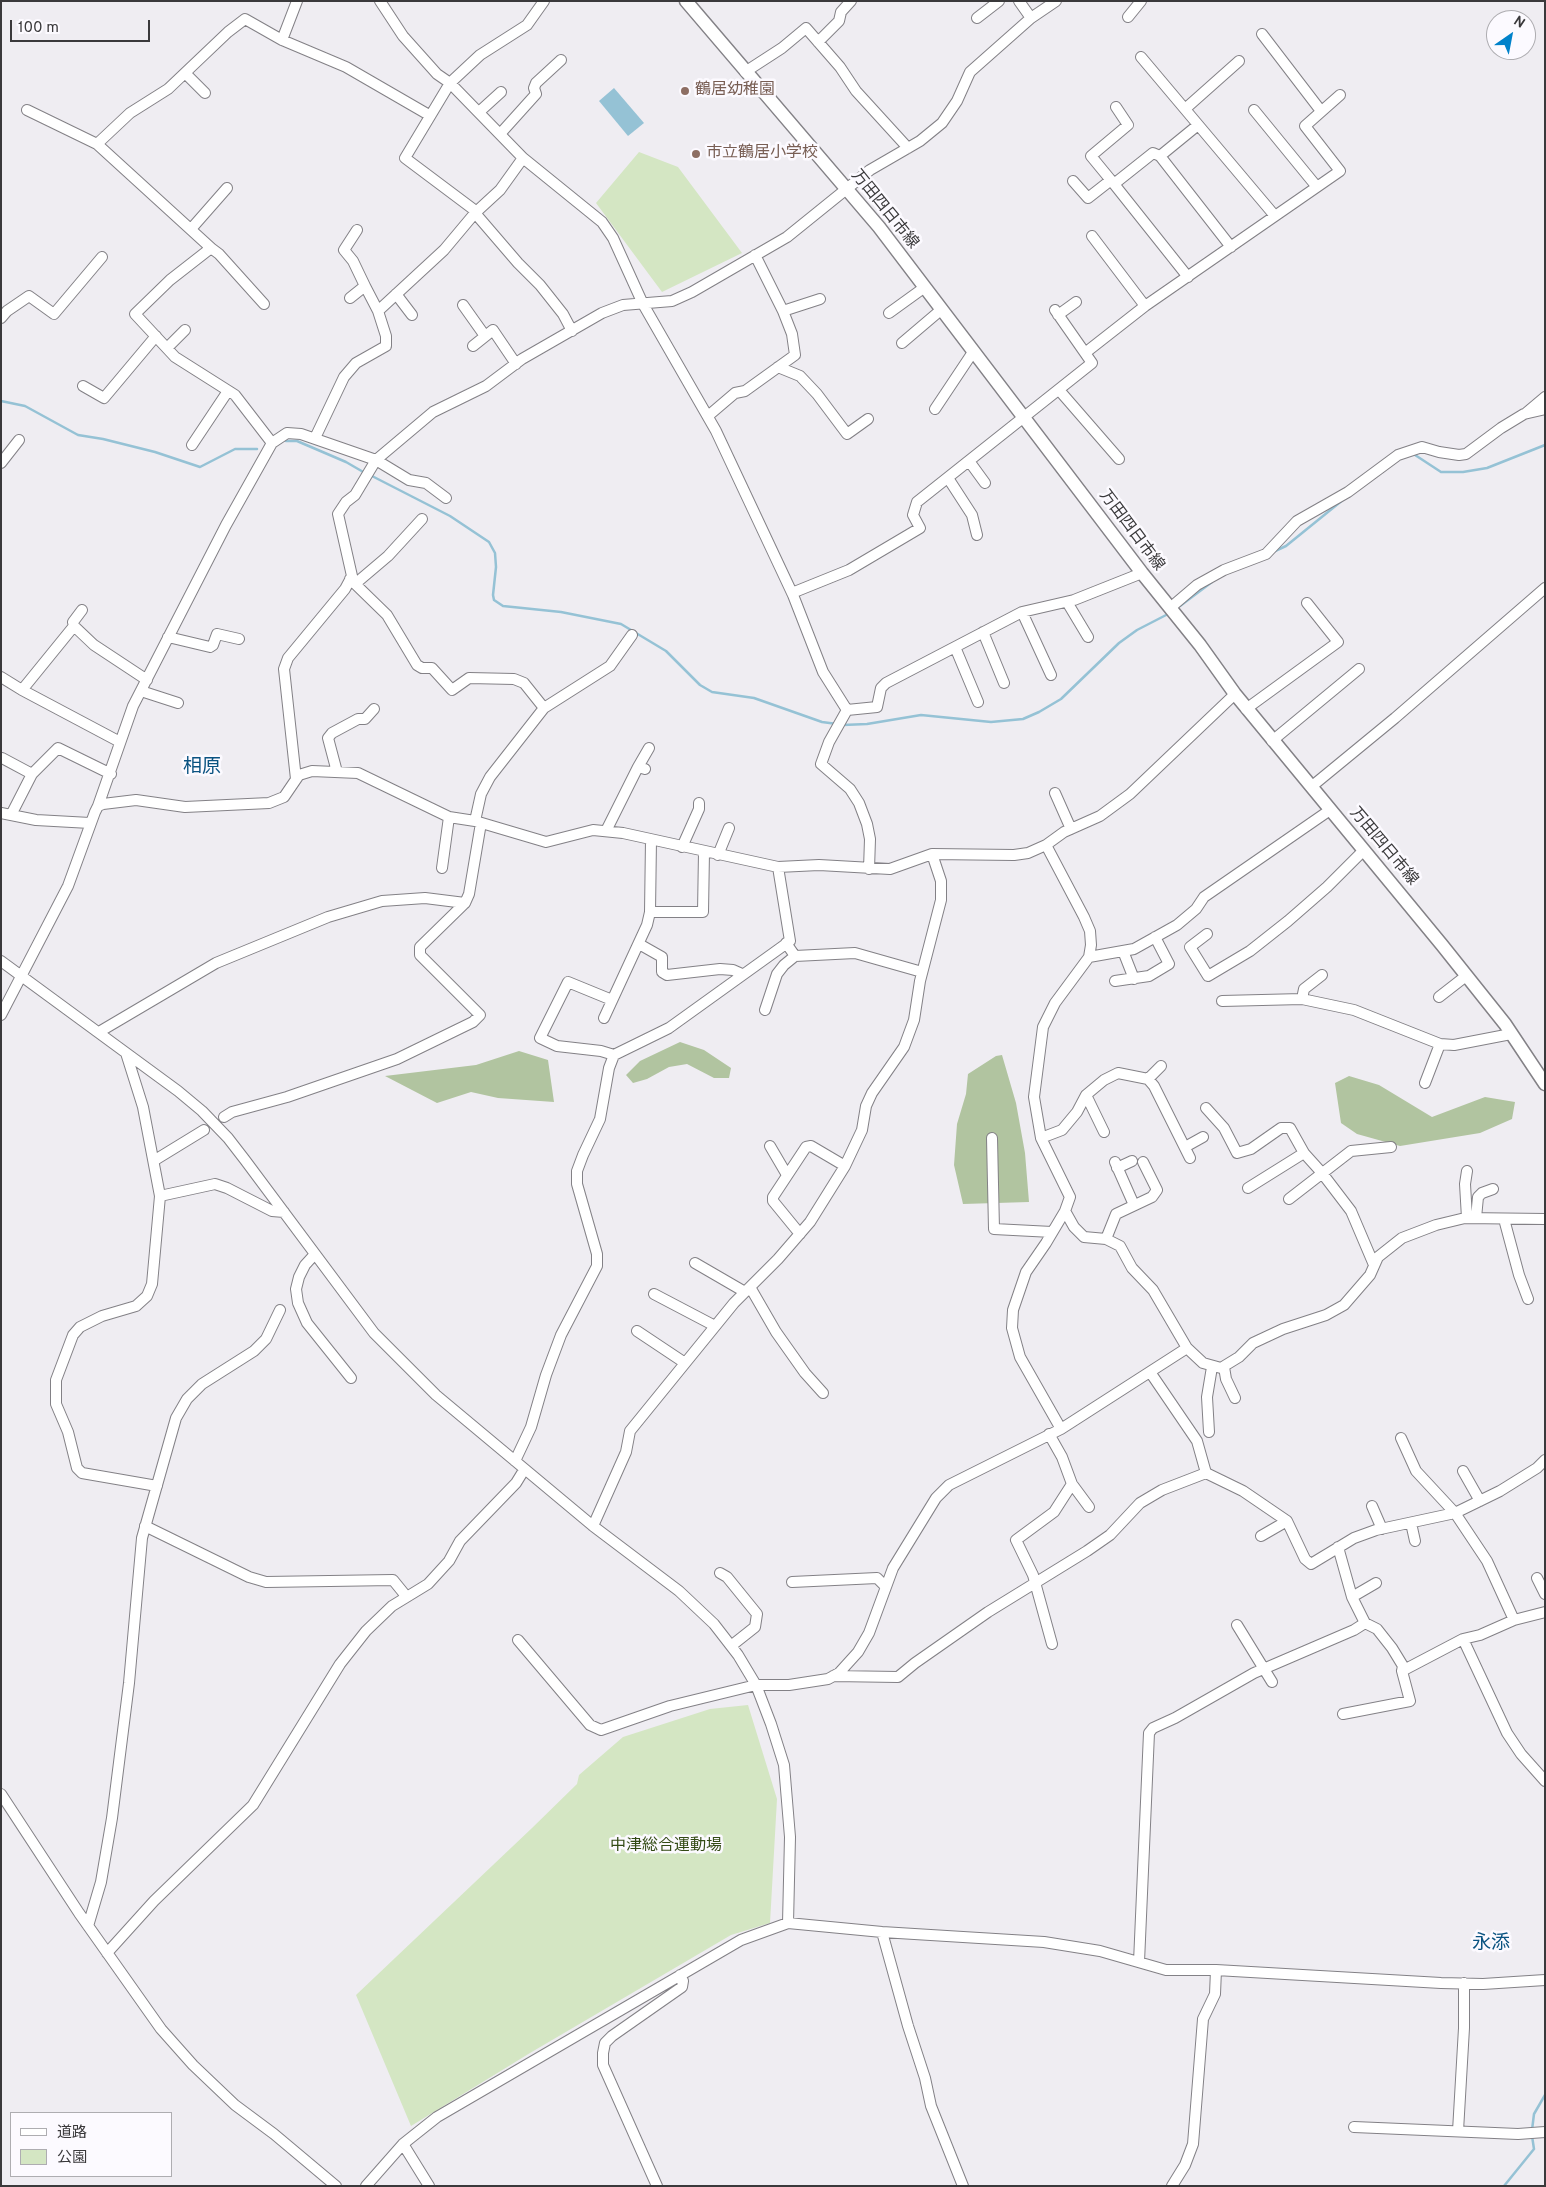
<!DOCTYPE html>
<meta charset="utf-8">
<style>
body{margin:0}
#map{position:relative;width:1546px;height:2187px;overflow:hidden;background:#efedf2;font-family:Overpass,"Noto Sans JP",sans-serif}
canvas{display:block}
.frame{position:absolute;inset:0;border:2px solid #3a393b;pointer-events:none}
.legend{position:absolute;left:10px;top:2112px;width:162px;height:65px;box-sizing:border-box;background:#fcfaff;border:1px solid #aeadb1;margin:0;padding:6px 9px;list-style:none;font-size:15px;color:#3a393b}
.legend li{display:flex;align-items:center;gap:10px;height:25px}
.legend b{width:25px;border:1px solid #aeadb1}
.north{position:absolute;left:1486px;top:10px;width:50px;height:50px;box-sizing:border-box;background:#fcfaff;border:1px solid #aeadb1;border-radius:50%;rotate:33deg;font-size:14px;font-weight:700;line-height:20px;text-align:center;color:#3a393b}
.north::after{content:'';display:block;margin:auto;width:18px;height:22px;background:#0082ca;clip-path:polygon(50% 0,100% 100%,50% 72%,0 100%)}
.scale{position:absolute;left:10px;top:20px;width:140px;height:22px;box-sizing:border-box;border:2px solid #3a393b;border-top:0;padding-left:6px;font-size:15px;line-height:18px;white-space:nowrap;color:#3a393b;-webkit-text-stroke:4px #fcfaff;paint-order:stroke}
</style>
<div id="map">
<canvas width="1546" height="2187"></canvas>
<div class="frame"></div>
<ul class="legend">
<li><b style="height:6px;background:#fff"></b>道路</li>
<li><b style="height:14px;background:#d4e6c3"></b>公園</li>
</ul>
<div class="north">N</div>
<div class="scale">100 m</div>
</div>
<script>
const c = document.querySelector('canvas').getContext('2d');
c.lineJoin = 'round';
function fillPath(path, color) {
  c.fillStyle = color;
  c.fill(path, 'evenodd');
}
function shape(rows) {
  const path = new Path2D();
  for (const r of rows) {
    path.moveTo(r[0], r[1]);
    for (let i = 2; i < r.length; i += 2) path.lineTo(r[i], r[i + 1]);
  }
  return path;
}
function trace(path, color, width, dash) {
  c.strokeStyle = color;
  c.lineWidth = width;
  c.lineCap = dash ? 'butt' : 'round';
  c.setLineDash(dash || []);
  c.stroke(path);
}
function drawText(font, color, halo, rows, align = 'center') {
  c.font = font + ' Overpass,"Noto Sans JP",sans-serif';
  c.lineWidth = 5;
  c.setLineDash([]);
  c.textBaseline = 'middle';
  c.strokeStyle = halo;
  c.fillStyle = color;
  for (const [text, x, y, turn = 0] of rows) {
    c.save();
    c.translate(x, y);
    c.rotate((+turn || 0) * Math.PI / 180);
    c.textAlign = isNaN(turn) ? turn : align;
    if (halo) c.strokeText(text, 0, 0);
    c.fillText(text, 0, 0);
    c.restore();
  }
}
fillPath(shape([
 [639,152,678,167,742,253,662,292,596,203],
 [748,1705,777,1799,770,1923,731,1935,530,2053,411,2126,356,1995,532,1828,577,1784,579,1775,623,1737,710,1709]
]), '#d4e6c3');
fillPath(shape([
 [680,1042,704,1050,731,1068,729,1078,714,1078,687,1064,669,1067,647,1079,633,1083,626,1075,640,1061],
 [519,1051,548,1060,554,1102,498,1098,471,1092,437,1103,385,1076,476,1065],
 [1002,1055,1016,1103,1025,1153,1029,1202,963,1204,954,1165,957,1124,966,1094,968,1074,996,1056],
 [1349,1076,1379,1085,1432,1117,1485,1097,1515,1102,1512,1119,1480,1133,1400,1146,1357,1134,1341,1123,1335,1083]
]), '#b1c4a0');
fillPath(shape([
 [614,88,644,123,628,136,599,101]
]), '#95c2d5');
trace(shape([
 [1,401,25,406,78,435,103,439,155,452,200,467,235,449,257,449],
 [286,441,297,441,346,462,365,473],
 [1412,453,1441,472,1463,472,1487,468,1545,445],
 [370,475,450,516,489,542,495,553,496,567,493,595,494,600,503,606,561,612,621,624,666,651,700,685,712,692,754,698,822,722,837,724],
 [1273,552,1286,546,1344,499],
 [1180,606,1212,582],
 [843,725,867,724,921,715,991,722,1023,719,1039,712,1061,699,1119,643,1137,630,1170,613],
 [1532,2130,1534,2114,1545,2095],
 [1504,2186,1534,2149,1532,2136]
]), '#95c2d5', 2.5);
const minor = shape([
 [380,1,403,36,437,74,450,83,524,159,523,158,602,222,613,238,643,304,716,431,793,595,823,672,847,710],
 [1019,1,1031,18],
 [1128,17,1141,1],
 [977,18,999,1],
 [1262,34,1321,111],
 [282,40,297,1],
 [818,42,839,21,841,12,851,1],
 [1141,57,1275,216],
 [745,72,782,48,806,28,840,67,856,91,908,148],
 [185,73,205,93],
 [1185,109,1239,61],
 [27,110,97,144,211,248],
 [1254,110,1317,187],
 [479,112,501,92],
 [500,134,536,94,534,88,536,83,561,60],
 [97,144,130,113,168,89,228,32,245,19,282,40,346,67,429,115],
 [1160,156,1231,247],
 [1073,181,1088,198,1111,180],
 [1114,184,1091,156,1128,125,1116,107],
 [477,212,405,158,450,83,480,55,527,25,544,1],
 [475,213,500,190,523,158],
 [191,229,227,188],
 [357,230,344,250,353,261,365,286],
 [1092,236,1145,306],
 [1188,277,1114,184,1153,153,1160,156,1198,125],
 [396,294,412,315],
 [350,298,365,286,378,311],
 [264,304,219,254,211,248,170,280,135,314,175,357,235,395,272,443],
 [463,305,485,336],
 [783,311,820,299],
 [889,313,925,287],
 [1058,315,1076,302],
 [1,318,7,311,29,296,54,314,102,257],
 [902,343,942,309],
 [473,346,493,330,516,364],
 [167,348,185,330],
 [1085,353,1145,306,1340,171,1305,126,1340,95],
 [778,367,800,376,817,394,847,434,868,419],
 [83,386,104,398,156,336],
 [1059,390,1119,459],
 [935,409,973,352],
 [1526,413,1545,397],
 [708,416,735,393,745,391,795,355,792,334,783,311,755,255],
 [315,438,344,377,356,363,386,346,386,336,378,311,444,250,475,213,518,263,540,285,563,314,572,331],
 [192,445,228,391],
 [969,461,985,483],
 [1,463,19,440],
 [948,478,972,515,977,535],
 [350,579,387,615,417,665,422,668,432,668,452,690,469,678,514,679,524,683,544,708],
 [355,584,388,556,422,519],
 [792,593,849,570,920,528,913,515,917,502,1092,363,1055,310],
 [1067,602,1088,637],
 [1170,608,1197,585,1224,570,1266,554,1297,521,1348,492,1398,455,1422,447,1439,452,1459,455,1466,454,1501,428,1524,414,1545,409],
 [82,610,73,622,74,626,94,645,147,680],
 [1022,612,1051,675],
 [74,626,22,690,120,742],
 [983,632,1004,683],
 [168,637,210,647,213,645,217,634,239,639],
 [955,647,978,702],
 [1,677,22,690],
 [141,691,178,703],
 [1246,709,1338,642,1307,603],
 [847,710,877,707,881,688,886,683,1022,612,1074,600,1142,573],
 [847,710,829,742,821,764,850,789,859,803,867,824,870,839,869,869],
 [1272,741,1359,669],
 [2,758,32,774,11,815],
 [638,767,649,748],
 [337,772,328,738,332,733,358,719,365,719,374,709],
 [32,774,58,748,111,774],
 [296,779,284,669,288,658,345,589,352,576,338,514,346,502,355,495,376,460,409,480,426,483,446,498],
 [1311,787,1395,718,1545,588],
 [1055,793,1071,829],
 [98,806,133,706,226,525,272,443,287,433,301,434,376,460,433,412,486,386,522,359,602,313,623,305,672,301,692,292,787,237,870,170,920,141,942,123,957,101,970,72,1031,18,1056,1],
 [1,813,36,820,90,823],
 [475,821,481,794,490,777,544,708,610,666,632,635],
 [606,831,638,767,645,769],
 [651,840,650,912,703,912,704,852],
 [1046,845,1084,917,1090,931,1091,945,1089,957,1055,1003,1043,1027,1034,1097,1041,1138,1070,1197,1065,1211,1046,1243,1026,1272,1013,1310,1012,1328,1020,1357,1061,1429],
 [682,847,699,809,699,803],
 [718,855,729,828],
 [442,868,449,817],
 [1207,934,1190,947,1208,976,1250,951,1288,921,1327,887,1364,850],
 [786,943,795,956,855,953,922,972],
 [639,944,662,957,662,972,667,975,720,969,733,970,742,974],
 [1123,951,1134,979],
 [1089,957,1134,949,1177,925,1196,909,1204,897,1330,810],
 [1,961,178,1091,202,1111,228,1138,245,1160,374,1333,436,1395,593,1526,679,1591,714,1624,738,1655,756,1685,771,1724,784,1765,790,1837,788,1923],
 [1115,981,1149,976,1169,964,1155,937],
 [1439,997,1466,976],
 [1302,999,1304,989,1322,975],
 [612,1000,568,982,540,1038,557,1046,601,1051,614,1055],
 [1222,1001,1302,999,1354,1010,1440,1044,1454,1045,1511,1034],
 [765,1010,777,974,784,965,795,956],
 [1,1015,68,886,95,812,98,806,103,804,136,800,185,807,269,803,284,797,299,775,312,771,358,773,449,817,475,821,546,842,593,830,623,833,778,867,819,865,890,869,932,854,1014,855,1028,853,1046,845,1064,832,1100,816,1130,794,1235,694],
 [604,1018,647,925,650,912],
 [99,1032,216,963,328,917,382,901,425,898,465,903,469,894,481,823],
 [126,1053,143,1107,160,1196,152,1284,147,1296,136,1306,102,1316,80,1327,73,1335,56,1380,56,1404,68,1432,77,1468,82,1473,157,1486],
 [1148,1079,1154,1086,1190,1158],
 [1425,1083,1440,1044],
 [1086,1095,1104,1132],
 [1206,1108,1224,1128,1237,1153,1251,1149,1281,1128,1290,1128,1304,1153,1322,1173,1351,1211,1374,1265],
 [224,1117,232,1112,287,1097,397,1059,473,1022,480,1015,420,955,420,947,465,903],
 [992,1138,994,1229,1052,1232],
 [1041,1138,1062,1130,1077,1112,1086,1095,1104,1080,1118,1073,1148,1079,1161,1066],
 [770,1146,787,1175],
 [1185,1147,1203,1137],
 [155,1160,204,1130],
 [1115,1162,1134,1205],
 [1117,1168,1132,1161],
 [1248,1188,1304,1153],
 [160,1196,215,1184,227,1188,272,1211,284,1212],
 [1289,1199,1351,1151,1391,1147],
 [1065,1211,1074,1227,1084,1237,1106,1239,1120,1246,1132,1268,1153,1290,1187,1348,1203,1363,1221,1368,1239,1357,1253,1343,1283,1329,1326,1315,1344,1305,1370,1275,1378,1257,1402,1238,1436,1225,1465,1218,1545,1219],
 [1467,1218,1465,1184,1467,1171],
 [1476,1218,1478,1197,1482,1193,1493,1189],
 [1504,1219,1519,1275,1528,1299],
 [800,1234,773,1201,773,1197,806,1147,811,1146,845,1166],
 [1106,1239,1116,1214,1152,1197,1157,1190,1143,1162],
 [315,1254,305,1265,299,1277,296,1289,298,1303,307,1323,351,1378],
 [695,1263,745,1292],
 [750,1287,776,1332,805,1373,823,1393],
 [654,1294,715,1326],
 [637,1331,685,1363],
 [1224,1367,1226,1379,1235,1398],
 [1150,1372,1197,1441,1206,1473,1243,1491,1287,1521,1305,1559,1311,1564,1354,1538,1376,1530,1455,1513,1500,1491,1537,1468,1545,1460],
 [1209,1432,1207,1397,1212,1367],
 [1049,1434,1062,1457,1072,1484,1089,1507],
 [1401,1438,1416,1471,1455,1513,1487,1561,1514,1620],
 [515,1461,531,1427,546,1375,561,1335,597,1266,597,1254,577,1184,577,1171,583,1155,600,1119,609,1068,614,1055,669,1028,790,941,778,867],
 [1463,1471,1480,1501],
 [1372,1506,1382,1529],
 [1411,1523,1415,1541],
 [145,1526,249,1577,266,1582,393,1580,406,1596],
 [593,1526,626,1452,630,1431,734,1303,778,1259,810,1222,845,1166,862,1130,866,1106,872,1093,904,1047,914,1020,920,981,941,900,941,881,932,854],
 [1261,1536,1287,1521],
 [1338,1547,1352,1597,1365,1623],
 [720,1573,727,1577,757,1614,755,1627,731,1646],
 [1537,1578,1545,1594],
 [792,1582,877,1578,885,1586],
 [1352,1597,1376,1583],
 [1237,1625,1272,1682],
 [1463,1639,1507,1733,1521,1754,1545,1781],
 [518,1640,590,1725,601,1730,670,1706,756,1685,789,1685,828,1679,839,1673,858,1652,869,1633,893,1568,936,1498,949,1485,1061,1429,1187,1348],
 [1052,1644,1033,1575,1016,1540,1054,1512,1072,1484],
 [833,1676,898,1677,915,1663,988,1612,1087,1551,1110,1535,1140,1503,1162,1490,1206,1473],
 [1343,1714,1410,1701,1402,1671,1463,1639,1480,1635,1514,1620,1545,1612],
 [1,1794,79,1913,161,2029,193,2065,235,2105,274,2134,336,2186],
 [88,1926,101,1882,112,1818,129,1683,142,1538,176,1418,187,1399,202,1384,254,1351,266,1339,280,1310],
 [882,1932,908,2026,925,2078,931,2106,963,2186],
 [107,1953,154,1901,253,1805,340,1664,366,1631,392,1606,428,1584,449,1561,460,1541,516,1483,524,1470],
 [1139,1962,1149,1733,1153,1728,1175,1718,1254,1673,1354,1630,1365,1623,1377,1629,1392,1648,1403,1666,1402,1671],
 [1354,2127,1518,2134,1545,2132],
 [1458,2131,1464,2028,1464,1983],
 [403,2144,429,2186],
 [366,2186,403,2144,437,2117,741,1940,788,1923,882,1932,1044,1942,1100,1951,1166,1970,1216,1970,1441,1983,1483,1984,1545,1980],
 [657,2186,603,2065,603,2053,605,2043,612,2036,682,1987,683,1981,680,1975],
 [1172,2186,1185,2165,1193,2144,1203,2019,1215,1994,1216,1970]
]);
const major = shape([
 [686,1,879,227,1142,573,1200,645,1235,694,1442,945,1505,1024,1545,1084]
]);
trace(minor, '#838186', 12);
trace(major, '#838186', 15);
trace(minor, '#fff', 10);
trace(major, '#fff', 12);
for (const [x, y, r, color] of [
 [685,91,5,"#8d6e63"],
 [696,154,5,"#8d6e63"]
]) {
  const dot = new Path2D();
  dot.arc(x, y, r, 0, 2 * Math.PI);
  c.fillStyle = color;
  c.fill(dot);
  trace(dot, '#fcfaff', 2);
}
drawText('16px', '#785e54', '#fcfaff', [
 ["鶴居幼稚園",695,91],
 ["市立鶴居小学校",706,154]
], 'left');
drawText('16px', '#3a393b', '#fcfaff', [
 ["万田四日市線",884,210,51],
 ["万田四日市線",1131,531,53],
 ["万田四日市線",1383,847,50]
]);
drawText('16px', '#334b15', '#fcfaff', [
 ["中津総合運動場",666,1847]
]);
drawText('19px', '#0a5381', '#fcfaff', [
 ["相原",202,768],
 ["永添",1491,1944]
]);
</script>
